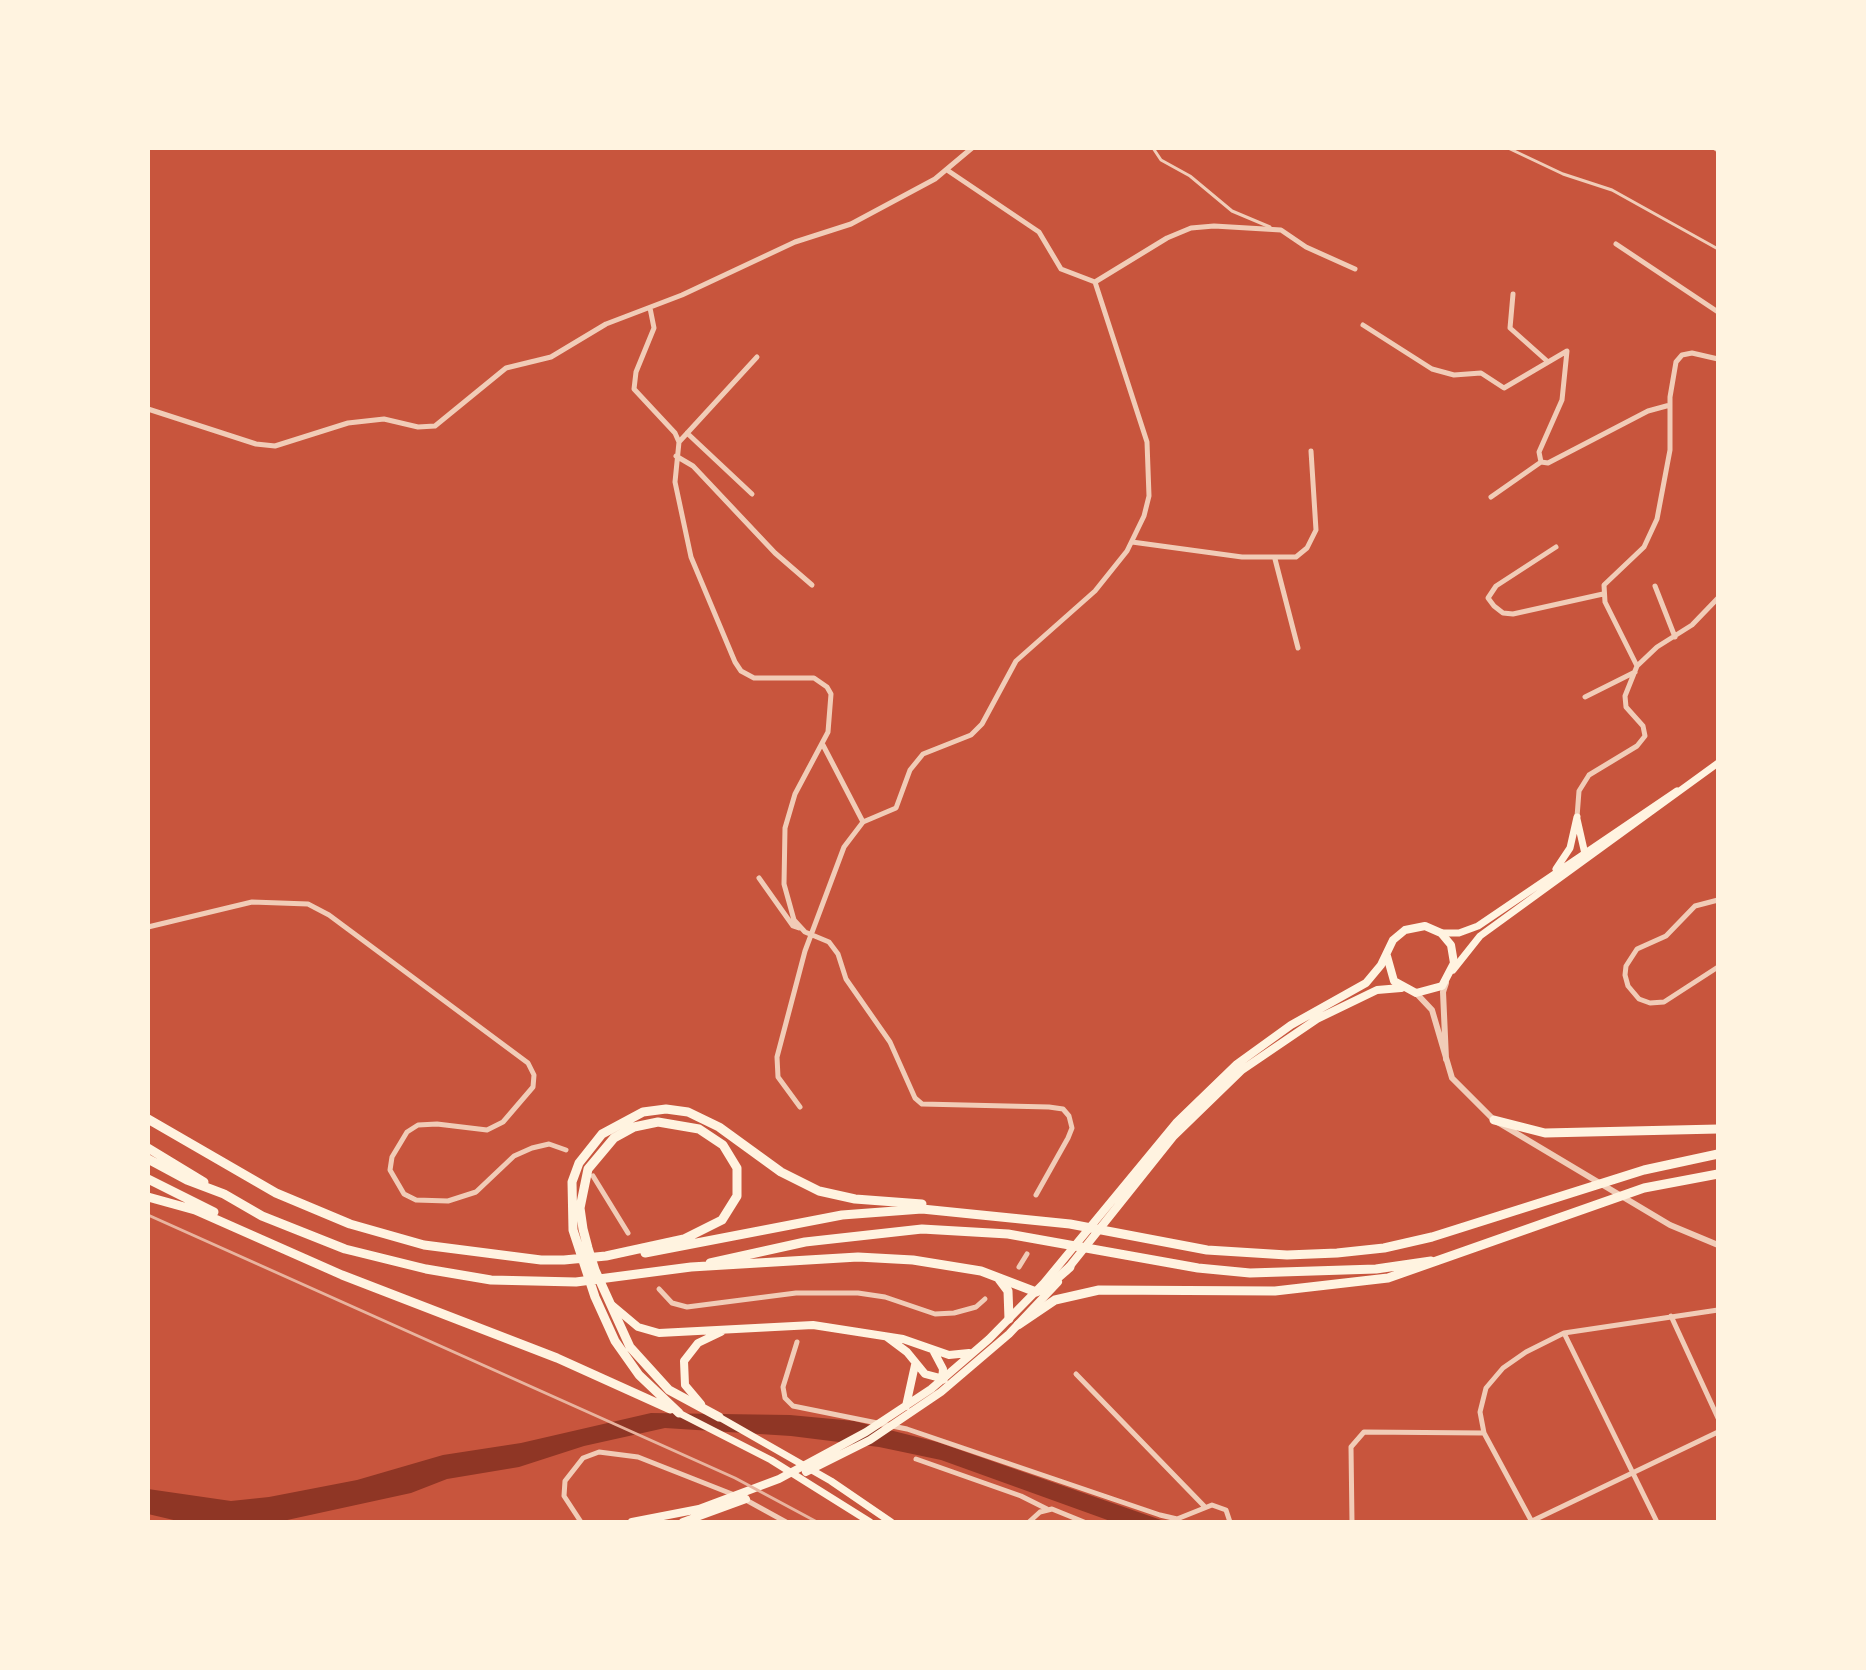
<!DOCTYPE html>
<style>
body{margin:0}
#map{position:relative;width:1866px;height:1670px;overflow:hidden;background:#c8553d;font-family:"Golos Text",sans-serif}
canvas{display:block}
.frame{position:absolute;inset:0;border:150px solid #fff3e0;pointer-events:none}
</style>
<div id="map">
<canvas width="1866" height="1670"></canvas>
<div class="frame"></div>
</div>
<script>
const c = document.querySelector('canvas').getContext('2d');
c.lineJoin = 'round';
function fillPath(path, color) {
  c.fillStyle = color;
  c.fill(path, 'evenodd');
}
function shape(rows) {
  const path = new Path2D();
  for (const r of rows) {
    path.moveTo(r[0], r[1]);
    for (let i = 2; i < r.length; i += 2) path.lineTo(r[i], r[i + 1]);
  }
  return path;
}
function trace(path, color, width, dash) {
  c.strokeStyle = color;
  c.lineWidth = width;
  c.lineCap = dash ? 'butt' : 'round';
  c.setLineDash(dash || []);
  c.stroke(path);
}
fillPath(shape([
 [651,1413,790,1415,854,1421,937,1442,1167,1522,1113,1522,941,1460,879,1447,791,1436,665,1428,584,1446,519,1467,447,1479,411,1493,278,1522,182,1522,148,1514,148,1489,231,1501,269,1497,357,1480,443,1455,521,1443]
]), '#8f3625');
trace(shape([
 [1153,148,1161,160,1190,176,1232,211,1270,227],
 [1508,148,1563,174,1612,190,1718,249]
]), '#f1ccb7', 3);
trace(shape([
 [1715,148,1718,150],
 [1616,244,1718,312],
 [1095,282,1167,238,1191,228,1214,226,1281,230,1306,247,1355,269],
 [1513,294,1510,328,1547,361],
 [650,308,654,328,636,372,634,389,675,433,679,442,675,482,691,557,735,662,741,671,754,678,814,678,827,687,831,694,828,732,795,794,785,828,784,884,794,920,805,932,829,942,838,954,846,979,890,1042,915,1098,922,1104,1049,1107,1063,1109,1069,1116,1072,1128,1068,1138,1036,1195],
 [1363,325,1432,369,1454,375,1481,373,1504,388,1567,351,1562,400,1539,452,1541,462],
 [148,409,256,444,275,446,348,423,384,419,418,427,435,426,506,368,551,357,606,324,682,295,795,242,851,224,935,179,972,148],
 [687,433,752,494],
 [679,442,757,357],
 [676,456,693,466,775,553,812,585],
 [1491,497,1541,462,1548,463,1648,411,1670,405],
 [1132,542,1242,557,1296,557,1307,548,1316,530,1311,451],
 [1556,547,1496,586,1488,598,1494,606,1503,613,1513,614,1603,594],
 [1275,559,1298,648],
 [1655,586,1675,637],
 [1637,666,1657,647,1692,625,1718,598],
 [1585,697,1635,672],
 [823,745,863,822],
 [1577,817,1579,791,1589,775,1637,746,1645,736,1643,726,1626,707,1625,696,1637,666,1605,602,1604,585,1644,547,1657,519,1670,450,1670,397,1676,362,1682,355,1692,353,1718,359],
 [759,878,793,926,799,928],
 [1718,900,1695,906,1666,936,1637,949,1626,966,1625,975,1628,986,1639,999,1650,1003,1664,1002,1718,967],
 [148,927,252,902,308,904,329,915,528,1063,534,1075,533,1087,503,1122,487,1130,437,1124,418,1125,407,1132,392,1157,390,1170,404,1194,416,1200,448,1201,476,1192,514,1156,532,1148,549,1144,566,1150],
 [800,1107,778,1077,777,1057,805,951,844,847,863,822,896,808,910,770,923,754,971,735,982,724,1016,661,1095,591,1127,551,1144,516,1149,496,1147,442,1095,282,1061,269,1039,232,947,170],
 [593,1176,628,1233],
 [1019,1267,1027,1254],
 [659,1289,672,1303,687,1307,796,1293,858,1293,885,1297,935,1314,954,1313,976,1307,985,1299],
 [1671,1316,1718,1418],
 [1564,1333,1657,1522],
 [797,1342,783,1387,785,1398,793,1406,907,1429,1160,1515,1177,1519,1212,1505,1226,1510,1230,1522],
 [1076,1374,1204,1506],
 [1484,1433,1480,1412,1486,1388,1503,1368,1526,1352,1564,1333,1718,1310],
 [916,1459,1021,1496,1047,1509],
 [746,1500,786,1522],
 [1532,1521,1718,1432],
 [581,1522,564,1496,565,1481,583,1458,599,1452,638,1457,737,1496],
 [1029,1522,1040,1512,1052,1509,1084,1522],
 [1352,1522,1351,1447,1364,1432,1484,1433,1532,1522]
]), '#f1ccb7', 5);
trace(shape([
 [1416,993,1432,1010,1452,1078,1494,1120,1670,1225,1718,1245],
 [1446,1059,1443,992,1446,983]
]), '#f1ccb7', 6);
trace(shape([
 [1577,819,1585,854],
 [1556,869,1570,848,1577,817],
 [1441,933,1459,933,1478,926,1677,791],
 [1453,970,1480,936,1718,763],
 [679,1413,771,1460,870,1522],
 [719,1417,831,1481,891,1522]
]), '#fff3e0', 7);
trace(shape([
 [1066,1271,1173,1137,1242,1070,1317,1019,1377,990,1401,988],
 [613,1306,638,1327,659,1333,813,1325,903,1339,949,1355,969,1353],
 [887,1337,907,1352,925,1374,944,1379],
 [934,1352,943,1369,942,1380],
 [701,1404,685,1385,684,1361,698,1343,721,1332],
 [906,1406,915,1365],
 [806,1472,870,1440,941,1392,1009,1334,1058,1282],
 [632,1522,699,1509,779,1479,866,1432,931,1389,989,1339,1044,1283,1176,1123,1237,1064,1291,1025,1366,983,1381,965,1393,940,1405,930,1425,926,1441,933,1451,945,1454,963,1442,986,1416,993,1394,981,1387,956],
 [683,1522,746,1499]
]), '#fff3e0', 8);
trace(shape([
 [148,1119,276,1193,350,1224,424,1245,541,1260,564,1260,606,1256,684,1239,722,1220,737,1196,737,1168,723,1145,699,1129,658,1122,634,1127,614,1138,588,1169,580,1208,583,1229,588,1248,595,1270,630,1347,669,1390,719,1417],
 [1494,1120,1545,1133,1718,1129],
 [148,1148,204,1182],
 [148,1159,187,1180,224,1194,262,1216,345,1249,426,1269,491,1280,576,1282,691,1267,858,1257,913,1260,981,1271,1036,1292,1046,1288,1070,1267],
 [148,1179,214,1212],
 [148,1197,195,1210,342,1275,557,1358,670,1409],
 [645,1253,842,1215,922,1209,1070,1224,1207,1250,1287,1255,1337,1253,1384,1248,1432,1237,1644,1170,1718,1154],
 [710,1263,805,1242,922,1229,1008,1234,1198,1268,1250,1273,1376,1269,1431,1261],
 [999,1279,1008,1291,1009,1319],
 [1018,1325,1055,1300,1099,1290,1275,1291,1388,1278,1644,1188,1718,1174],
 [679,1413,639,1375,615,1341,595,1297,573,1230,572,1182,579,1163,602,1134,643,1112,666,1109,688,1112,719,1127,781,1172,819,1191,855,1199,922,1204]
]), '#fff3e0', 9);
trace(shape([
 [148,1215,735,1478,817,1522]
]), '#e9b49f', 3);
</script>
